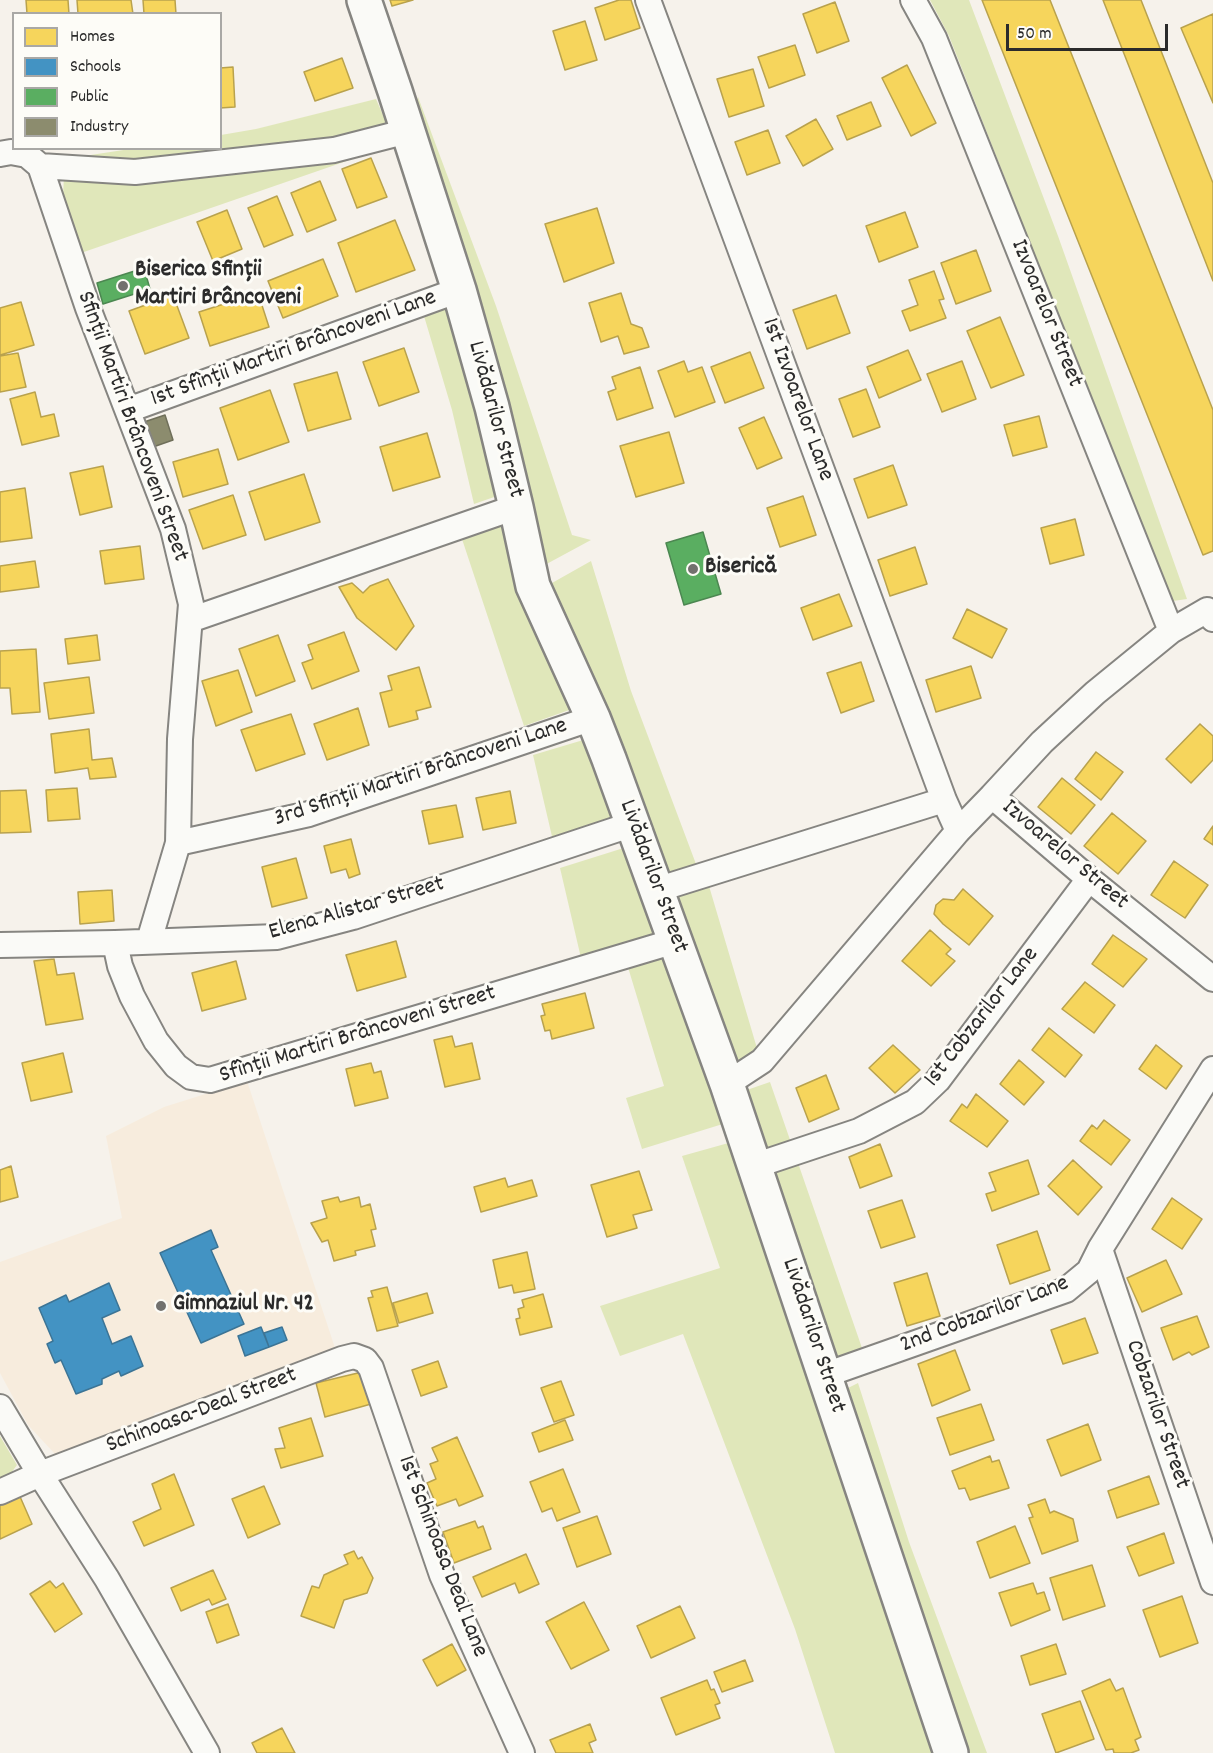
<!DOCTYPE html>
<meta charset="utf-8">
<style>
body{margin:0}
#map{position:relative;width:1213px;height:1753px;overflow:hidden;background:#f6f2eb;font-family:Dekko,sans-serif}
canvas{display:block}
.legend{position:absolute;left:12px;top:12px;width:210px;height:138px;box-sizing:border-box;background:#fdfcf7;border:2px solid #a9a8a5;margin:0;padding:8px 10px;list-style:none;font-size:18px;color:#2b2b2b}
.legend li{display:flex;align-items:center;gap:12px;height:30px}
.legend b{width:30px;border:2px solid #a9a8a5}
.scale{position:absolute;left:1006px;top:24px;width:162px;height:27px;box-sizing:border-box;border:3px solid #2b2b2b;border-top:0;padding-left:8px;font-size:18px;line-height:21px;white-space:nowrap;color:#2b2b2b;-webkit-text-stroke:4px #fdfcf7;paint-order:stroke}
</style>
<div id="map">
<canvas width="1213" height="1753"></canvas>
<ul class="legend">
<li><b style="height:16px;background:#f6d55c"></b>Homes</li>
<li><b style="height:16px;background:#4393c3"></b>Schools</li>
<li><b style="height:16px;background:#5aae61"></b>Public</li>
<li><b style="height:16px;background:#8c8c6e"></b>Industry</li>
</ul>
<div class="scale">50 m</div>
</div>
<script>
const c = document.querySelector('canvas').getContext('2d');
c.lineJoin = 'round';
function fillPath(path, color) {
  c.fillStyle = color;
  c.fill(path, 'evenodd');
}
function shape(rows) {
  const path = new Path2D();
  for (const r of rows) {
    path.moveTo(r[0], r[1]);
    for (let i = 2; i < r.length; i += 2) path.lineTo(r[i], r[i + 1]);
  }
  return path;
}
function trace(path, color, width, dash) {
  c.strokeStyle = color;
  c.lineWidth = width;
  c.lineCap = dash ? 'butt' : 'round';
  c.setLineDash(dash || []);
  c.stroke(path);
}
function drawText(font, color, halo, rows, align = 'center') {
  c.font = font + ' Dekko,sans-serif';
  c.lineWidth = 6;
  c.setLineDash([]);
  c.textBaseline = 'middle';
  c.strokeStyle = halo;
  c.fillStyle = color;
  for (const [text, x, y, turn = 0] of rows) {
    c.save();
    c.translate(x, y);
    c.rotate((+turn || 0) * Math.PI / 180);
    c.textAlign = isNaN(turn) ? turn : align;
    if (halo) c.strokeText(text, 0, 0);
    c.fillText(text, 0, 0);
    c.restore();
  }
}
fillPath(shape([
 [247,1081,336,1351,178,1412,168,1410,155,1413,150,1424,66,1457,55,1454,28,1425,0,1373,0,1262,122,1218,106,1136,164,1107]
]), '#f7ecdd');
fillPath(shape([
 [930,0,969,0,1058,236,1187,599,1173,601,1159,571,949,36],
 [418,97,496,306,572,535,591,540,541,567,412,116],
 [376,99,386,122,372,133,312,142,116,160,58,160,130,149,220,148,221,135,256,129],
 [390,146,81,253,63,196,64,175],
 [446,309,500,495,474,504,452,410,424,316],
 [506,523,575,708,524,726,461,536],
 [591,561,631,691,696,864,664,875,626,765,552,583],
 [590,738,621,822,554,845,533,755],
 [630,846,661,935,581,958,560,868],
 [709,886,759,1055,731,1068,673,896],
 [664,953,726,1123,642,1149,626,1098,664,1086,627,964],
 [770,1082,862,1348,833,1358,741,1092],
 [732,1142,886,1603,933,1753,835,1753,795,1629,683,1334,620,1356,600,1306,720,1268,682,1156],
 [858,1383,909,1542,987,1753,970,1753,844,1390],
 [0,1436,17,1465,0,1488]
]), '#e0e7ba');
const homes = shape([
 [26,0,68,0,69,14,27,14,26,0],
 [77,0,131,0,133,14,78,14,77,0],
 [143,0,175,0,176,14,144,14,143,0],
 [390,0,413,0,392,6,390,0],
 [619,0,631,0,640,28,605,40,595,8,619,0],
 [982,0,1050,0,1213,410,1213,551,1203,555,982,0],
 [1103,0,1141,0,1213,183,1213,281,1103,0],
 [835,2,849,41,817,53,803,14,835,2],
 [1213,14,1213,103,1181,28,1213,14],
 [585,21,597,60,565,70,553,31,585,21],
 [795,45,805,75,769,88,758,57,795,45],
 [342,58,353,88,315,101,304,72,342,58],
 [907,65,936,123,911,136,882,78,907,65],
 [233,67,235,107,220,108,220,68,233,67],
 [753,69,764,106,729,117,717,79,753,69],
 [871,102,881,126,847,140,837,116,871,102],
 [816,119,833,149,803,166,786,136,816,119],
 [768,130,780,163,747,175,735,142,768,130],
 [371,158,387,197,357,208,342,169,371,158],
 [320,181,336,220,307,232,291,193,320,181],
 [277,196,293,235,264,247,248,208,277,196],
 [597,208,614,263,564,282,545,224,597,208],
 [227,210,242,249,213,261,197,222,227,210],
 [905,212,918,247,879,262,866,226,905,212],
 [395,220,415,270,356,292,338,243,395,220],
 [976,250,991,291,956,304,941,263,976,250],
 [323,259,338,296,283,318,268,281,323,259],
 [934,271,944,299,939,300,946,318,910,331,902,311,918,305,909,280,934,271],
 [258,293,269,327,210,346,199,312,258,293],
 [621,293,631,324,642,328,649,347,624,354,618,336,601,342,589,303,621,293],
 [173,295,189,338,145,354,129,311,173,295],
 [836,295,850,333,807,349,793,310,836,295],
 [21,302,34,345,0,355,0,308,21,302],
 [1000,317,1024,375,991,388,967,331,1000,317],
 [404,348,419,392,379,406,363,362,404,348],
 [908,350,921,380,879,398,867,367,908,350],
 [750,352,764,388,725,403,711,367,750,352],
 [18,353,26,387,0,392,0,356,18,353],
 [684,361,688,372,702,367,715,402,675,417,658,371,684,361],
 [962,361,976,399,942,412,927,374,962,361],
 [640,367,653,408,617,420,608,392,616,389,612,377,640,367],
 [337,372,351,419,308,431,294,384,337,372],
 [866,389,880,427,853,437,839,399,866,389],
 [270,390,289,442,238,460,220,408,270,390],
 [35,392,41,417,54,414,59,436,22,445,10,399,35,392],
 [1039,416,1047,447,1013,456,1004,425,1039,416],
 [764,417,782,458,757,469,739,428,764,417],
 [669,432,684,483,636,497,620,446,669,432],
 [427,433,440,477,393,491,380,447,427,433],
 [218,449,228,484,183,497,173,462,218,449],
 [893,465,907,505,868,518,854,479,893,465],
 [103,466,112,507,80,515,70,473,103,466],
 [304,474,320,522,265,540,249,492,304,474],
 [25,488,32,538,0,542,0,492,25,488],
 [233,495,246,535,203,549,189,510,233,495],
 [803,496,816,535,780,547,767,508,803,496],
 [1075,519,1084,555,1050,564,1041,528,1075,519],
 [140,546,144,579,105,584,100,551,140,546],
 [915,547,927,584,890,596,878,560,915,547],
 [35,561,39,587,0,592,0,566,35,561],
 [388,579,414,626,396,650,357,618,339,587,352,583,363,593,370,586,388,579],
 [839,594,852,626,813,640,801,608,839,594],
 [967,609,1007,629,992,658,953,638,967,609],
 [344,632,359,671,312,689,302,663,313,659,308,645,344,632],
 [97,635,100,660,68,664,65,639,97,635],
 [278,635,295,681,256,696,239,649,278,635],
 [36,649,40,712,12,714,10,688,0,688,0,651,36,649],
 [861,662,874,701,841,713,827,673,861,662],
 [971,666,981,698,936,712,926,680,971,666],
 [419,667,431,707,416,711,418,719,389,727,380,693,392,690,388,676,419,667],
 [238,670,252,712,216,726,202,681,238,670],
 [89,677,94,713,49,719,44,683,89,677],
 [358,708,369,745,327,760,314,724,358,708],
 [291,714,305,754,256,771,241,730,291,714],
 [1200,724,1213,736,1213,760,1191,783,1166,759,1200,724],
 [89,729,92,760,112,758,116,777,90,779,88,768,55,773,51,734,89,729],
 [1096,752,1123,772,1101,800,1075,779,1096,752],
 [1062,778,1095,805,1071,834,1038,807,1062,778],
 [77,788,80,819,48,821,46,790,77,788],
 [26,790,31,832,0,833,0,791,26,790],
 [510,791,516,823,483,830,476,798,510,791],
 [456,805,463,837,429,844,422,811,456,805],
 [1112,813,1146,841,1118,874,1084,846,1112,813],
 [1213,826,1213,845,1204,839,1213,826],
 [351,839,360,874,349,878,346,869,331,873,324,846,351,839],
 [296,858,307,898,272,907,262,867,296,858],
 [1174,861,1208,885,1185,918,1151,895,1174,861],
 [963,889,993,916,969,945,943,924,934,914,936,905,943,899,954,900,963,889],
 [112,890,114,921,80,924,78,892,112,890],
 [930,930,951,949,946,954,955,961,931,986,902,961,930,930],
 [1113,935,1147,959,1123,987,1092,964,1113,935],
 [396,941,406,977,357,991,346,955,396,941],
 [54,959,57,975,74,973,83,1019,46,1025,34,961,54,959],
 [236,961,246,999,202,1011,192,973,236,961],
 [1085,982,1115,1005,1094,1033,1062,1009,1085,982],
 [585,993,594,1028,552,1039,550,1030,545,1031,541,1016,545,1015,542,1004,585,993],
 [1049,1028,1082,1055,1065,1077,1032,1050,1049,1028],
 [452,1036,455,1047,472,1043,480,1079,445,1087,434,1040,452,1036],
 [893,1045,920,1070,895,1093,869,1068,893,1045],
 [1156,1045,1182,1066,1166,1089,1139,1069,1156,1045],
 [63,1053,72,1092,31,1101,22,1063,63,1053],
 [1019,1060,1044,1082,1024,1105,1000,1084,1019,1060],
 [371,1063,374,1073,381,1071,388,1098,355,1106,346,1069,371,1063],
 [826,1075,839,1109,809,1122,796,1088,826,1075],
 [976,1094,1008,1121,987,1147,950,1121,962,1104,967,1108,976,1094],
 [1104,1120,1130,1140,1111,1165,1080,1141,1092,1125,1097,1129,1104,1120],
 [880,1144,892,1176,860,1188,849,1157,880,1144],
 [1028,1160,1039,1194,992,1211,986,1194,996,1191,989,1173,1028,1160],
 [1073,1160,1102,1187,1078,1215,1048,1186,1073,1160],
 [11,1166,18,1197,0,1202,0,1170,11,1166],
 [639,1171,652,1210,633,1215,637,1228,607,1237,591,1185,639,1171],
 [505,1178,508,1187,532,1180,537,1196,481,1212,474,1187,505,1178],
 [338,1197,340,1202,359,1197,361,1207,370,1204,376,1229,371,1230,375,1246,355,1251,356,1255,334,1261,328,1240,322,1242,311,1223,327,1218,322,1201,338,1197],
 [1172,1198,1202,1219,1182,1249,1152,1229,1172,1198],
 [902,1200,915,1237,881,1248,868,1211,902,1200],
 [1037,1231,1050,1270,1010,1284,997,1245,1037,1231],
 [527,1252,535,1289,514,1293,512,1285,499,1288,493,1260,527,1252],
 [1166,1260,1182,1294,1142,1312,1127,1278,1166,1260],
 [927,1273,940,1316,907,1326,894,1283,927,1273],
 [387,1287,398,1326,377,1331,368,1298,373,1297,371,1291,387,1287],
 [427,1293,433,1313,399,1323,393,1303,427,1293],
 [543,1294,552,1327,520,1335,516,1319,520,1318,518,1309,524,1307,522,1300,543,1294],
 [1197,1316,1209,1347,1192,1355,1189,1352,1173,1360,1161,1328,1197,1316],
 [1085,1318,1098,1353,1063,1364,1051,1330,1085,1318],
 [955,1350,970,1390,932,1406,918,1364,955,1350],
 [438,1361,447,1387,421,1396,412,1370,438,1361],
 [362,1372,371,1404,325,1417,316,1383,362,1372],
 [561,1381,574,1415,554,1422,541,1388,561,1381],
 [981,1404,994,1440,950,1455,937,1418,981,1404],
 [311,1418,323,1456,281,1468,275,1449,285,1448,279,1428,311,1418],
 [565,1420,573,1440,539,1452,532,1433,565,1420],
 [1088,1424,1101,1460,1061,1476,1047,1440,1088,1424],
 [457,1437,483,1496,459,1506,456,1499,437,1506,427,1483,436,1479,430,1464,438,1461,432,1448,457,1437],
 [990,1456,992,1462,999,1460,1009,1488,970,1500,965,1488,959,1489,952,1471,990,1456],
 [563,1469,580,1512,557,1521,552,1508,542,1512,530,1482,563,1469],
 [174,1474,194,1525,144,1546,133,1522,161,1509,152,1484,174,1474],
 [1149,1476,1159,1504,1117,1518,1108,1491,1149,1476],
 [264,1486,280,1524,248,1538,232,1499,264,1486],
 [18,1492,32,1524,0,1539,0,1501,18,1492],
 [1045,1499,1050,1513,1054,1511,1073,1519,1078,1541,1042,1554,1029,1518,1033,1517,1028,1505,1045,1499],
 [597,1516,611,1554,577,1567,563,1528,597,1516],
 [475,1521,478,1528,483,1526,491,1549,454,1563,443,1532,475,1521],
 [1015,1526,1030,1563,990,1578,977,1542,1015,1526],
 [1164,1533,1174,1563,1139,1576,1127,1547,1164,1533],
 [354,1551,358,1559,362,1557,373,1578,367,1593,344,1600,334,1628,301,1616,312,1586,319,1588,324,1575,348,1564,344,1555,354,1551],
 [526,1554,539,1584,519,1593,515,1583,482,1597,473,1577,526,1554],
 [1092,1565,1105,1606,1063,1620,1050,1578,1092,1565],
 [213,1570,226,1599,212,1605,209,1599,181,1611,171,1588,213,1570],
 [50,1581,56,1588,63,1583,82,1614,55,1632,30,1594,50,1581],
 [1033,1583,1037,1594,1044,1592,1050,1610,1011,1626,999,1593,1033,1583],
 [1182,1596,1198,1643,1160,1657,1143,1610,1182,1596],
 [584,1602,609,1650,571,1669,546,1622,584,1602],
 [228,1604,239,1635,217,1643,206,1612,228,1604],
 [680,1606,695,1638,651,1658,637,1626,680,1606],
 [452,1644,466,1670,437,1686,423,1660,452,1644],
 [1056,1644,1066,1674,1030,1685,1021,1656,1056,1644],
 [745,1660,753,1681,722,1692,714,1672,745,1660],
 [1110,1679,1116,1691,1123,1688,1141,1737,1135,1740,1139,1750,1131,1753,1114,1753,1113,1749,1106,1750,1082,1691,1110,1679],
 [707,1680,711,1690,714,1689,720,1703,715,1705,720,1718,676,1735,661,1698,707,1680],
 [1080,1701,1094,1739,1056,1753,1042,1714,1080,1701],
 [590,1724,596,1740,589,1743,593,1753,556,1753,550,1740,590,1724],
 [282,1728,295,1753,257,1753,252,1743,282,1728]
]);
fillPath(homes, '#f6d55c');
trace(homes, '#b9a24d', 1.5);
const schools = shape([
 [211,1230,218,1247,211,1250,244,1324,201,1343,160,1253,211,1230],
 [109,1283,120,1310,102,1318,112,1344,131,1336,143,1366,121,1376,119,1371,102,1379,102,1384,76,1394,61,1360,55,1363,47,1344,53,1341,39,1308,66,1295,69,1302,109,1283],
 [261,1327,269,1347,245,1356,238,1336,261,1327],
 [282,1327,287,1340,269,1347,264,1333,282,1327]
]);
fillPath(schools, '#4393c3');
trace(schools, '#3c7495', 1.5);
const public = shape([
 [144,268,150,289,103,304,97,283,144,268],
 [703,532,721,594,684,605,666,543,703,532]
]);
fillPath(public, '#5aae61');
trace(public, '#4c8751', 1.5);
const industry = shape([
 [165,415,173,440,153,447,144,422,165,415]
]);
fillPath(industry, '#8c8c6e');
trace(industry, '#6f6f5a', 1.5);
const street = shape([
 [648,0,944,800,958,831],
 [913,0,934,38,1171,631],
 [0,154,11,152,27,155,40,166],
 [40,166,88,308,173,529,191,604,180,739,178,843,149,941],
 [40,166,135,172,334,150,408,131],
 [128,410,459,290],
 [190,620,516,507],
 [992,796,1089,879,1213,979],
 [178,843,309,814,593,718],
 [656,890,944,800],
 [115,943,120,966,132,996,156,1041,176,1066,191,1077,210,1080,675,941],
 [0,945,115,943,277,937,353,917,633,824],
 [727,1084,762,1061,958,831,992,796,1042,742,1095,693,1171,631,1207,610,1213,619],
 [754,1166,859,1131,915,1102,938,1080,1089,879],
 [1100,1249,1213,1582],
 [825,1375,1066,1290,1089,1271,1100,1249,1213,1069],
 [0,1407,40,1474,107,1579,207,1753],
 [0,1492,40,1474,342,1359,354,1356,365,1360,371,1368,442,1575,522,1753]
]);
const secondary = shape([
 [364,0,395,91,459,290,492,407,516,507,533,586,593,718,609,759,727,1084,951,1753]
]);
trace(street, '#868581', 28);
trace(secondary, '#868581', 38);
trace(street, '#fafaf7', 24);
trace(secondary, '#fafaf7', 33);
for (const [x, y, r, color] of [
 [123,286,6,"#72716e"],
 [693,569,6,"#72716e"],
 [161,1306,6,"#72716e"]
]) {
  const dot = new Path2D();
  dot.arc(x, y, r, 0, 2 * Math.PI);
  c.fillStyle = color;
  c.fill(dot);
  trace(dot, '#fdfcf7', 2);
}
drawText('bold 24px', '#2b2b2b', '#fdfcf7', [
 ["Biserica Sfinții",135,272],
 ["Martiri Brâncoveni",135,300],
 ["Biserică",705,569],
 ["Gimnaziul Nr. 42",173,1306]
], 'left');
drawText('24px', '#2b2b2b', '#fdfcf7', [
 ["Izvoarelor Street",1045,314,68],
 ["1st Sfînții Martiri Brâncoveni Lane",294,350,-20],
 ["1st Izvoarelor Lane",796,400,70],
 ["Livădarilor Street",494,420,75],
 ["Sfinții Martiri Brâncoveni Street",131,427,70],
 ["3rd Sfinții Martiri Brâncoveni Lane",421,774,-18],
 ["Izvoarelor Street",1064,856,40],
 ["Livădarilor Street",652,877,70],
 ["Elena Alistar Street",357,910,-16],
 ["1st Cobzarilor Lane",983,1018,-52],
 ["Sfînții Martiri Brâncoveni Street",358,1036,-17],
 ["2nd Cobzarilor Lane",985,1316,-21],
 ["Livădarilor Street",812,1336,72],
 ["Schinoasa-Deal Street",202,1412,-21],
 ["Cobzarilor Street",1156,1415,71],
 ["1st Schinoasa Deal Lane",441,1557,69]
]);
</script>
